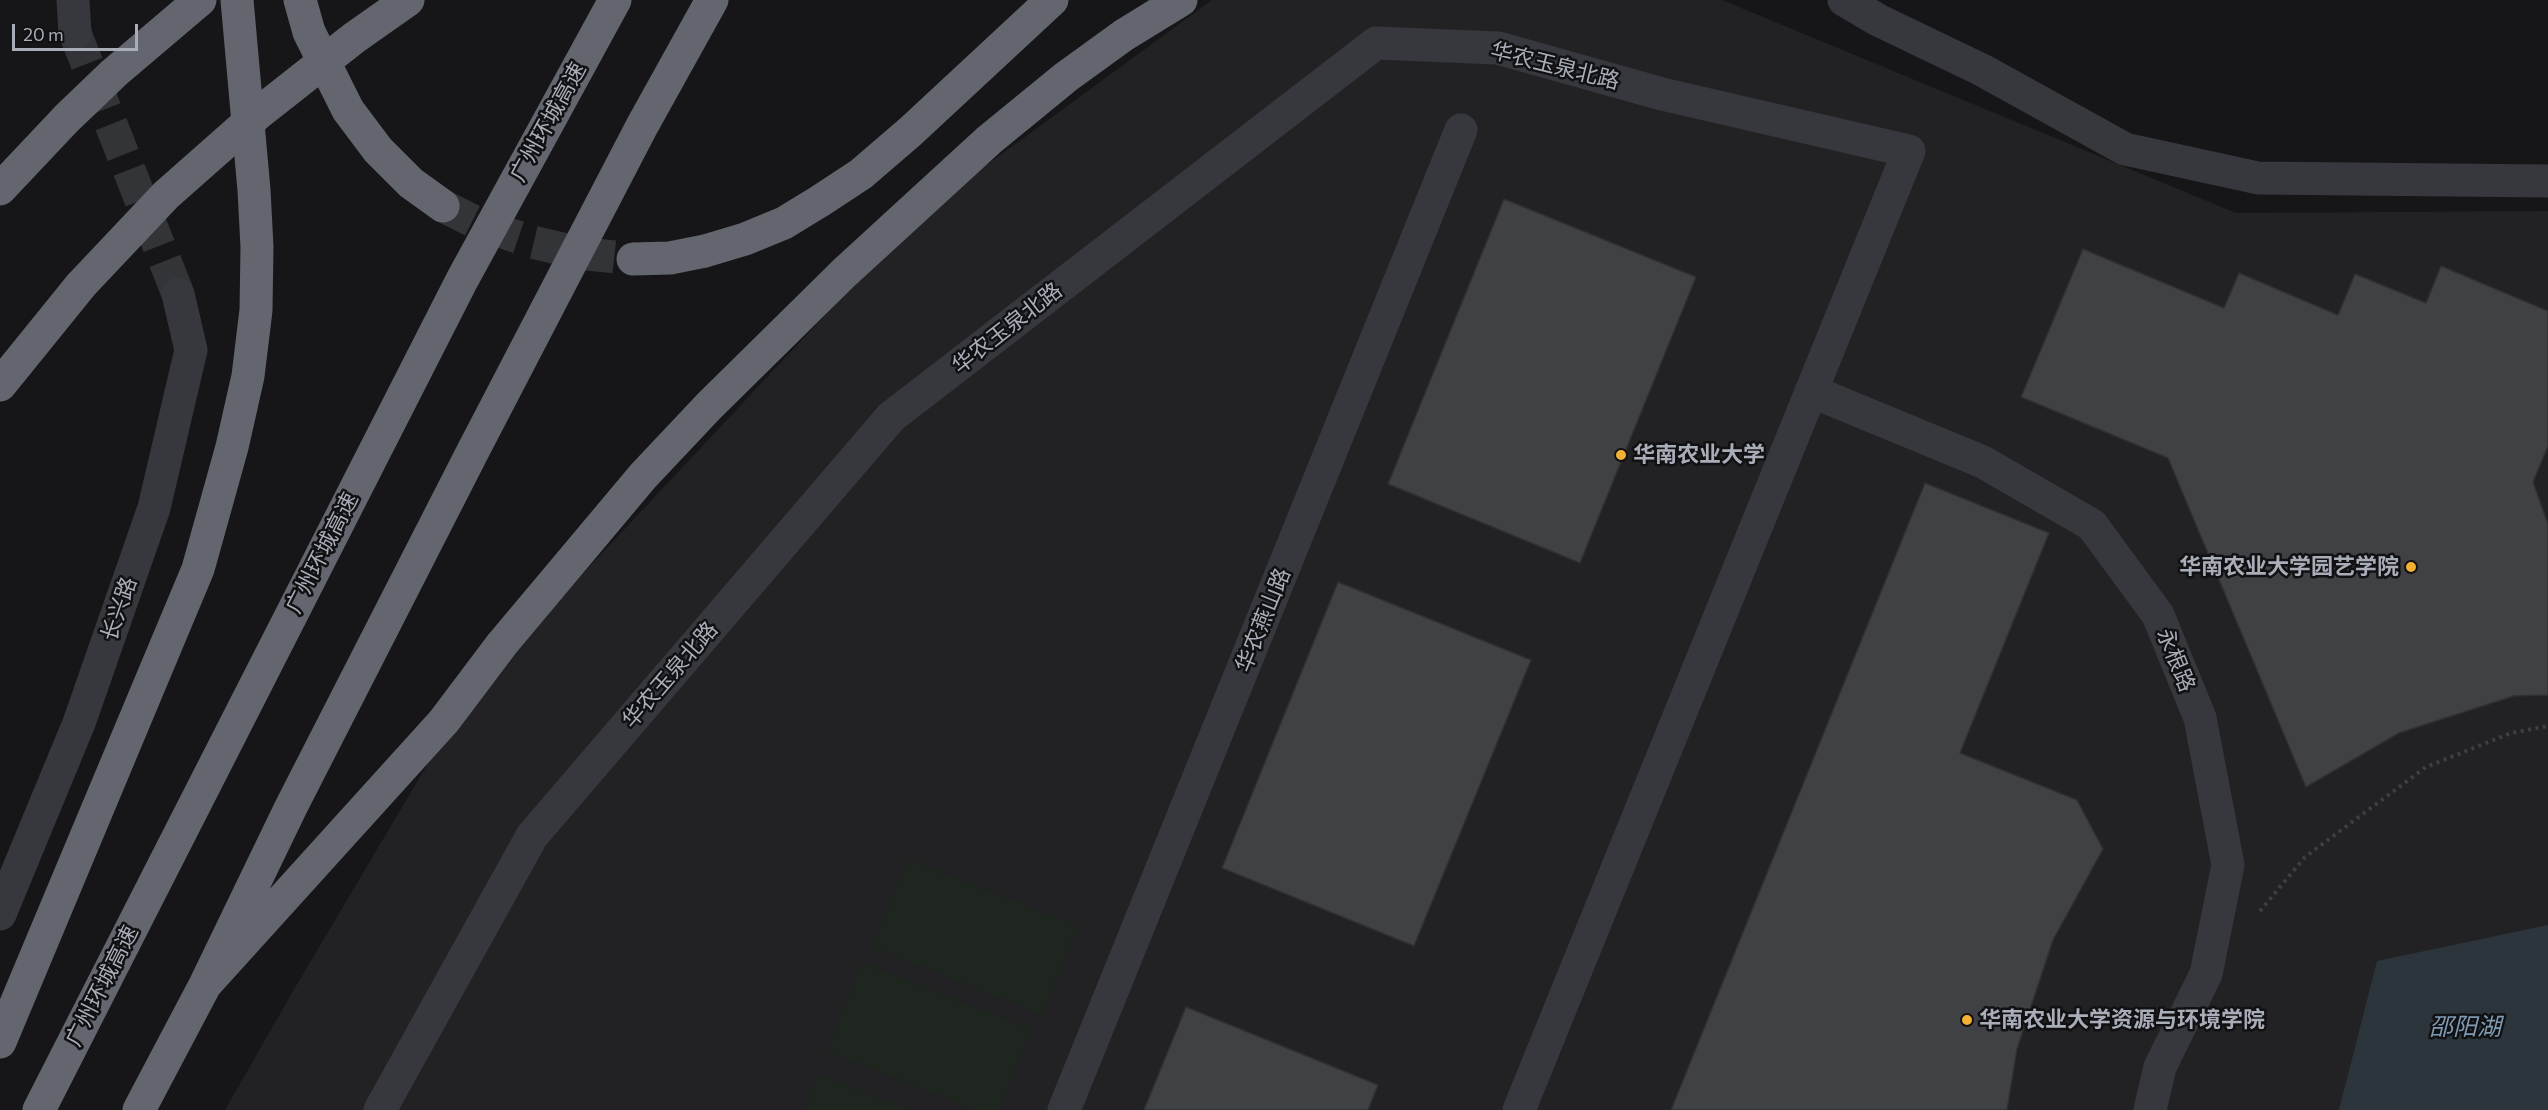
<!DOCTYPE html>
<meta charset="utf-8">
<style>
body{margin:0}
#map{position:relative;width:2548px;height:1110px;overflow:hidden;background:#161618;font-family:Commissioner,sans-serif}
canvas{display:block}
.scale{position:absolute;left:12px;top:24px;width:126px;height:27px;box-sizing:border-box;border:3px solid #a8adb8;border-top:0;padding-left:8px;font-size:18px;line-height:21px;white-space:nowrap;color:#a8adb8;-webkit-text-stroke:4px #111113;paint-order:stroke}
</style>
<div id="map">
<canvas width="2548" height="1110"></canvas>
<div class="scale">20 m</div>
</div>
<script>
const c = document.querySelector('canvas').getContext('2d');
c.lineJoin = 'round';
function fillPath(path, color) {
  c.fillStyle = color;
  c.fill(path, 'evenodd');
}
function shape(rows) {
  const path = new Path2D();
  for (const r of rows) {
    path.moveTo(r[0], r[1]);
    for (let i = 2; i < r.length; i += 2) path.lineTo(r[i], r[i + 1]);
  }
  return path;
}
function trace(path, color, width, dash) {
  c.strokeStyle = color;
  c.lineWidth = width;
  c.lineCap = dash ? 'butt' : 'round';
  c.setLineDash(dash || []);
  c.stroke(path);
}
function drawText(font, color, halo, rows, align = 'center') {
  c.font = font + ' Commissioner,"Noto Sans SC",sans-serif';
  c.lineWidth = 5;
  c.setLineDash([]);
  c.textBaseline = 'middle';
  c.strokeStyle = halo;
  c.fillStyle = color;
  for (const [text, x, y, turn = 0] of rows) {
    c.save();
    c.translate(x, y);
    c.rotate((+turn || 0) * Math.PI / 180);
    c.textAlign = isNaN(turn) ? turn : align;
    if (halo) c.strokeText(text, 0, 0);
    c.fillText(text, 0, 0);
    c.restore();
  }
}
fillPath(shape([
 [1212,0,1722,0,2236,213,2548,211,2548,1110,225,1110,293,991,468,696,921,213]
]), '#222225');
fillPath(shape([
 [908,859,1078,926,1042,1015,872,947],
 [862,962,1031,1029,999,1110,975,1110,827,1051],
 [818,1074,909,1110,804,1110]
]), '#1e261f');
fillPath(shape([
 [2548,925,2548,1110,2339,1110,2377,961]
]), '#2c353c');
const building = shape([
 [1504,199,1696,277,1580,563,1388,484,1504,199],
 [2083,249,2224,308,2239,273,2338,315,2355,274,2426,303,2441,266,2548,311,2548,446,2533,482,2548,524,2548,695,2514,696,2399,733,2306,787,2168,458,2021,397,2083,249],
 [1925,483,2049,533,1960,753,2077,800,2103,849,2053,940,2017,1049,2007,1110,1671,1110,1925,483],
 [1338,582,1531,660,1414,946,1222,868,1338,582],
 [1186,1007,1378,1085,1368,1110,1144,1110,1186,1007]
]);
fillPath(building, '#404145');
trace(building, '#303034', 1.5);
trace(shape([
 [75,33,178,294]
]), '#333438', 33, [33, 16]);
trace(shape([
 [443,206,479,224,532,242,579,253,633,259]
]), '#333438', 33, [33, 16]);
trace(shape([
 [2260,911,2305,857,2426,767,2511,733,2548,726]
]), '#3d3f44', 4, [3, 4.5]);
trace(shape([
 [73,0,75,33],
 [1844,0,1878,20,1982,70,2125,149,2258,178,2548,181],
 [1811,391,1983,462,2092,525,2158,615,2200,718,2228,865,2206,974,2160,1067,2150,1110],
 [0,914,79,723,154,508,191,350,178,294],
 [380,1110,532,836,891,417,1376,43,1498,48,1662,94,1909,151,1519,1110],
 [1064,1110,1461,130]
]), '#37383d', 33);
trace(shape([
 [300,0,309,32,348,110,378,150,411,183,443,206],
 [633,259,670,258,705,251,745,239,784,223,820,201,861,174,911,131,1052,0],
 [205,985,444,721,502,644,570,563,643,476,709,406,844,273,989,140,1066,77,1124,35,1181,0],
 [0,1042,198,569,232,447,248,376,256,310,257,247,254,190,237,0],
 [39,1110,462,280,615,0],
 [139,1110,205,985,291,807,474,449,642,126,712,0]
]), '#63666e', 33);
trace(shape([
 [0,189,67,118,114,73,200,0],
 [0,385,81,285,166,195,260,112,354,38,408,0]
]), '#63666e', 33);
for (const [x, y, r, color] of [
 [1621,455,6,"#f2b134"],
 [2411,567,6,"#f2b134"],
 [1967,1020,6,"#f2b134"]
]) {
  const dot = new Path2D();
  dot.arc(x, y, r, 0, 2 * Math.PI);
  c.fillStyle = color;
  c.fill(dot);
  trace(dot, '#111113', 2);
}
drawText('22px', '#a8adb8', '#111113', [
 ["华农玉泉北路",1555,66,14],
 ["广州环城高速",548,122,-61],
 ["华农玉泉北路",1007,328,-38],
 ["广州环城高速",322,553,-63],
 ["长兴路",119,609,-71],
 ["华农燕山路",1263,620,-68],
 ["永根路",2176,660,68],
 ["华农玉泉北路",670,675,-49],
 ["广州环城高速",102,986,-63]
]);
drawText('bold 22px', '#a8adb8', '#111113', [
 ["华南农业大学",1633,455],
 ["华南农业大学园艺学院",2399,567,"right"],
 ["华南农业大学资源与环境学院",1979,1020]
], 'left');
drawText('italic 24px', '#7f9bb3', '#111113', [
 ["邵阳湖",2465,1027]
]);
</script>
